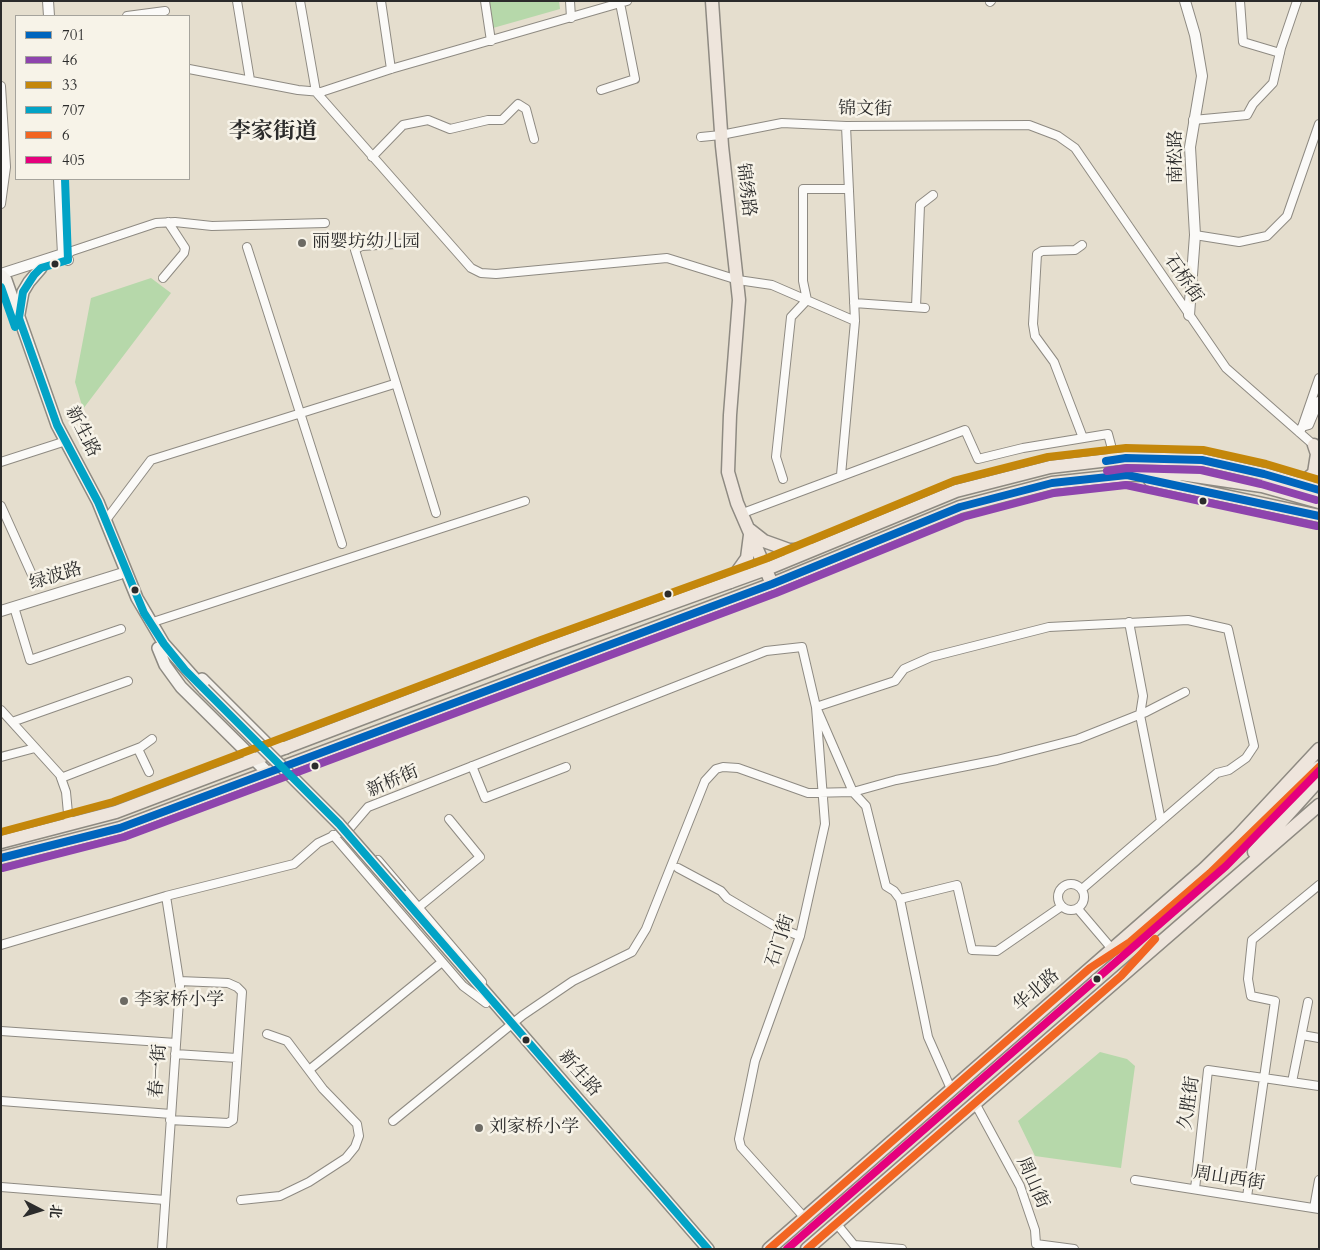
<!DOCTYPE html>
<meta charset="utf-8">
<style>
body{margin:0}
#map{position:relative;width:1320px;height:1250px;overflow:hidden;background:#e5dece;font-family:Cardo,"Noto Serif SC",serif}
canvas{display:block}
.frame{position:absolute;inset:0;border:2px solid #2b2b2b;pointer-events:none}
.legend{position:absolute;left:15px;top:15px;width:175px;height:165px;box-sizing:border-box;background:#f7f3e8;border:1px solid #a5a39c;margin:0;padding:6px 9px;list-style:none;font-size:15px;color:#2b2b2b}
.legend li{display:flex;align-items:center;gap:10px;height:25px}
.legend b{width:25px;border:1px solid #a5a39c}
.north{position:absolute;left:15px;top:1185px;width:50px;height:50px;-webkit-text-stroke:4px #f7f3e8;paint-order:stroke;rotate:95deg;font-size:14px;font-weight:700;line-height:20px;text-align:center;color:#2b2b2b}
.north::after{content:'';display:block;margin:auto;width:18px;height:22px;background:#2b2b2b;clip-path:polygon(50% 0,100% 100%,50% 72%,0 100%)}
</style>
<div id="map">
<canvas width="1320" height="1250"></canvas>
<div class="frame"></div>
<ul class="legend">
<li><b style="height:6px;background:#0065bd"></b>701</li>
<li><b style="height:6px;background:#8e44ad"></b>46</li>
<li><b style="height:6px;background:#c4870b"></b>33</li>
<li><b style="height:6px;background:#02a3c6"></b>707</li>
<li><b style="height:6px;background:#f26522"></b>6</li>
<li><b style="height:6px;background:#e5007d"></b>405</li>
</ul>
<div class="north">北</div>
</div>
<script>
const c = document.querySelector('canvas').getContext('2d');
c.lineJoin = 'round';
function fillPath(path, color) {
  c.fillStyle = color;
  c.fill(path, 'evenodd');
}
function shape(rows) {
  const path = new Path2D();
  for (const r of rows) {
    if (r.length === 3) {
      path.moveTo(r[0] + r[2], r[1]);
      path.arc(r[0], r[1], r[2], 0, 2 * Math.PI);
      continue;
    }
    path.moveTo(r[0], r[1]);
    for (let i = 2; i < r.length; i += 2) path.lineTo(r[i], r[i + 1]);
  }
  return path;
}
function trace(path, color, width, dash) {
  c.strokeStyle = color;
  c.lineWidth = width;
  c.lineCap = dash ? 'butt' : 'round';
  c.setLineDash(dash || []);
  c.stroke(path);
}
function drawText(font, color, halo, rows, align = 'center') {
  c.font = font + ' Cardo,"Noto Serif SC",serif';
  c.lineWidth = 5;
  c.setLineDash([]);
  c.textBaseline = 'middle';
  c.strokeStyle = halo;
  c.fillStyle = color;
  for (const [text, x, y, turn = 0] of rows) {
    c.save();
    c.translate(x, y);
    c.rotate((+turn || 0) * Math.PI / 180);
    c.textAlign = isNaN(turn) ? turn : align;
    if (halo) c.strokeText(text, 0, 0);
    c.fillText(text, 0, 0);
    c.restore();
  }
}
fillPath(shape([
 [489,1,559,1,560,9,493,28],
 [151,278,171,293,83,409,75,382,91,298],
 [1100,1052,1127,1059,1135,1066,1121,1168,1035,1156,1018,1121]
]), '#b6d8aa');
const minor = shape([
 [237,1,250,80],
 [300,1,316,92,471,268,481,273,496,274,667,258,738,280,772,285,855,321],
 [381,1,391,69],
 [485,1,491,41],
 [570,1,571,18],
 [1240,1,1243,42,1280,53],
 [990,2,991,1],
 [127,16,165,11],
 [189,69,298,90,321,92,391,69,627,1],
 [1,86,6,167,1,204],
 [601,90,635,79,620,3],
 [1193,120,1247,115,1253,104,1273,83,1281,48,1297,1],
 [701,137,721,135,782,123,846,126,1029,125,1058,136,1075,148,1226,368,1316,447],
 [372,157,403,125,428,120,450,129,488,120,502,120,518,104,526,109,534,139],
 [1195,235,1239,242,1267,236,1287,216,1319,124],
 [412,243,361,246,355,250,436,513],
 [1082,245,1075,250,1042,251,1037,254,1033,324,1035,336,1054,362,1083,438],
 [247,247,342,544],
 [69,252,156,223,175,222,212,226,325,223],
 [163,278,184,253,185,248,168,222],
 [854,303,925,308],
 [916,307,920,205,933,195],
 [1302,427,1309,425,1319,401],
 [1300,433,1319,378],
 [1,462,66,441],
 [841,475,855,321,846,126],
 [783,479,776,457,791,317,807,300,803,281,803,189,849,189],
 [1,506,33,577],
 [743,513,965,430,978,459,1023,448,1108,434,1115,460],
 [106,520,151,460,394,384],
 [14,607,30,660,121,629],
 [1129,622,1143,696,1140,715,1161,821],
 [150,623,525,501],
 [1,710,60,775,66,792,69,824],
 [12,722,128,681],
 [138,749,149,772],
 [1,757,35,748],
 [472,766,485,798,566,767],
 [61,778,141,747,152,739],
 [333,835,463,986,486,1003],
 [378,860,482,982],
 [678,868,721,891,727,898,776,927,800,936],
 [1071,897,13],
 [900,899,957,885,972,950,997,951,1062,906],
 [419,907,480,857,449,819],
 [1078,909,1112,949],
 [1,945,166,896,294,864,318,843,350,828,368,807,766,651,802,647,816,707,825,824,800,936,755,1061,739,1139,741,1147,804,1217],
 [1,1031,176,1043],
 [1302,1035,1319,1038],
 [175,1054,237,1058],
 [309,1070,442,962],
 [1292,1082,1308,1002],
 [951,1089,928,1037,900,899,894,891,886,886,866,806,853,792,816,707,895,681,904,669,931,657,1049,627,1188,620,1228,629,1254,746,1246,758,1229,770,1217,773,1082,889],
 [1,1101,171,1114],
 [975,1103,1020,1186,1035,1230,1036,1244,1074,1249],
 [170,1120,228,1123,233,1120,242,992,237,987,228,983,179,981],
 [393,1121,523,1015,573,981,632,952,646,929,705,781,716,769,723,767,738,768,808,793,853,792,896,780,997,760,1078,739,1146,712,1185,692],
 [1135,1180,1319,1209],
 [1,1187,165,1200],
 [1195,1189,1208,1070,1319,1086],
 [1247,1197,1275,1001,1251,996,1248,979,1252,940,1319,885],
 [241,1200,280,1196,309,1182,346,1158,355,1147,359,1136,357,1124,323,1089,287,1041,267,1034],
 [1314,1208,1319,1180],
 [836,1223,854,1245,902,1249],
 [162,1249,180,986,166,896]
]);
const tertiary = shape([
 [48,1,49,16],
 [1185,1,1195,35,1202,76,1190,147,1195,235,1189,315],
 [59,179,63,254,68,260],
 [1,274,69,252],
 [1,611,120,574]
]);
const secondary = shape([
 [1,275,6,280,57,425,98,502,137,598,164,644,204,689],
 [19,314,23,292,29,282,41,268],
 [158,648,165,665,181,687,268,773],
 [202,679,268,745,286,748],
 [401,895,708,1249]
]);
const primary = shape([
 [712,1,722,146,739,300,730,415,728,472,737,503,772,584],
 [750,530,764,541,778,546,789,550,811,550],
 [730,582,747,558,750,535],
 [1279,804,1319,767],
 [1254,852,1319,780],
 [769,1249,1204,869,1237,837,1319,749],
 [807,1249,1319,805]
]);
const trunk = shape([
 [1150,480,1319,516],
 [1301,484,1314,473,1317,454,1314,445],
 [1,842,116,812,545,649,769,568,956,491,1050,467,1126,458,1202,460,1264,474,1319,490],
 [1,858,120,828,772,584,960,507,1052,483,1127,475,1181,474,1262,486,1319,502]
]);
trace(minor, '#8e8a82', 10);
trace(tertiary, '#8e8a82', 12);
trace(secondary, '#8e8a82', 14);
trace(primary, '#8e8a82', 15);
trace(trunk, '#8e8a82', 15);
trace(minor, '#fbfaf8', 8);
trace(tertiary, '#fbfaf8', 10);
trace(secondary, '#f5f2ed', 11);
trace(primary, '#eee5dc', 12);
trace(trunk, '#eee5dc', 12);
const secondaryBridge = shape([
 [204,689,339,824,401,895]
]);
trace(secondaryBridge, '#8e8a82', 14, []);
trace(secondaryBridge, '#f5f2ed', 11);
trace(shape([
 [1106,461,1126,458,1202,460,1264,474,1319,490],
 [1,858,120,828,772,584,960,507,1052,483,1127,475,1319,516]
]), '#0065bd', 8);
trace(shape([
 [1107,471,1127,468,1201,470,1261,484,1316,500],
 [3,868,124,837,776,593,963,517,1054,493,1126,485,1317,526]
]), '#8e44ad', 8);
trace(shape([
 [1,832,113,802,541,640,765,559,954,481,1048,457,1126,448,1203,450,1266,464,1319,480]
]), '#c4870b', 8);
trace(shape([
 [65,179,68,260,41,268,34,275,23,292,19,318,57,425,98,502,144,613,164,644,185,670,339,824,708,1249],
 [1,287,15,327]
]), '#02a3c6', 8);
trace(shape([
 [769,1249,1090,968,1130,942,1210,873,1319,767],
 [807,1249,1121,976,1155,939]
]), '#f26522', 8);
trace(shape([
 [787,1249,1226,866,1319,771]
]), '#e5007d', 8);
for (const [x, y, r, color] of [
 [302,243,5,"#6c6a64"],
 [55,264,4.5,"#2b2b2b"],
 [1203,501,4.5,"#2b2b2b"],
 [135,590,4.5,"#2b2b2b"],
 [668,594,4.5,"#2b2b2b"],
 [315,766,4.5,"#2b2b2b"],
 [1097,979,4.5,"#2b2b2b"],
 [124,1001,5,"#6c6a64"],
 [526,1040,4.5,"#2b2b2b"],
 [479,1128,5,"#6c6a64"]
]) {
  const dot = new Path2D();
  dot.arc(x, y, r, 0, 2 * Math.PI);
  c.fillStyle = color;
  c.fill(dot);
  trace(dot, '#f7f3e8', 2);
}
drawText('18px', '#2b2b2b', '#f7f3e8', [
 ["锦文街",865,110,1],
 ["南松路",1177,157,-90],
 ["锦绣路",745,190,83],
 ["石桥街",1183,279,56],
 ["新生路",82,432,63],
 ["绿波路",56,577,-17],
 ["新桥街",393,782,-23],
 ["石门街",781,941,-72],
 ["华北路",1037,991,-41],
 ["春一街",159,1071,-86],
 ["新生路",579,1074,49],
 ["久胜街",1190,1103,-82],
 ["周山西街",1229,1179,9],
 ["周山街",1032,1183,66]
]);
drawText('18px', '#2b2b2b', '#f7f3e8', [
 ["丽婴坊幼儿园",312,243],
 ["李家桥小学",134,1001],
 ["刘家桥小学",489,1128]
], 'left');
drawText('bold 22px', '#2b2b2b', '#f7f3e8', [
 ["李家街道",273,133]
]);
</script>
